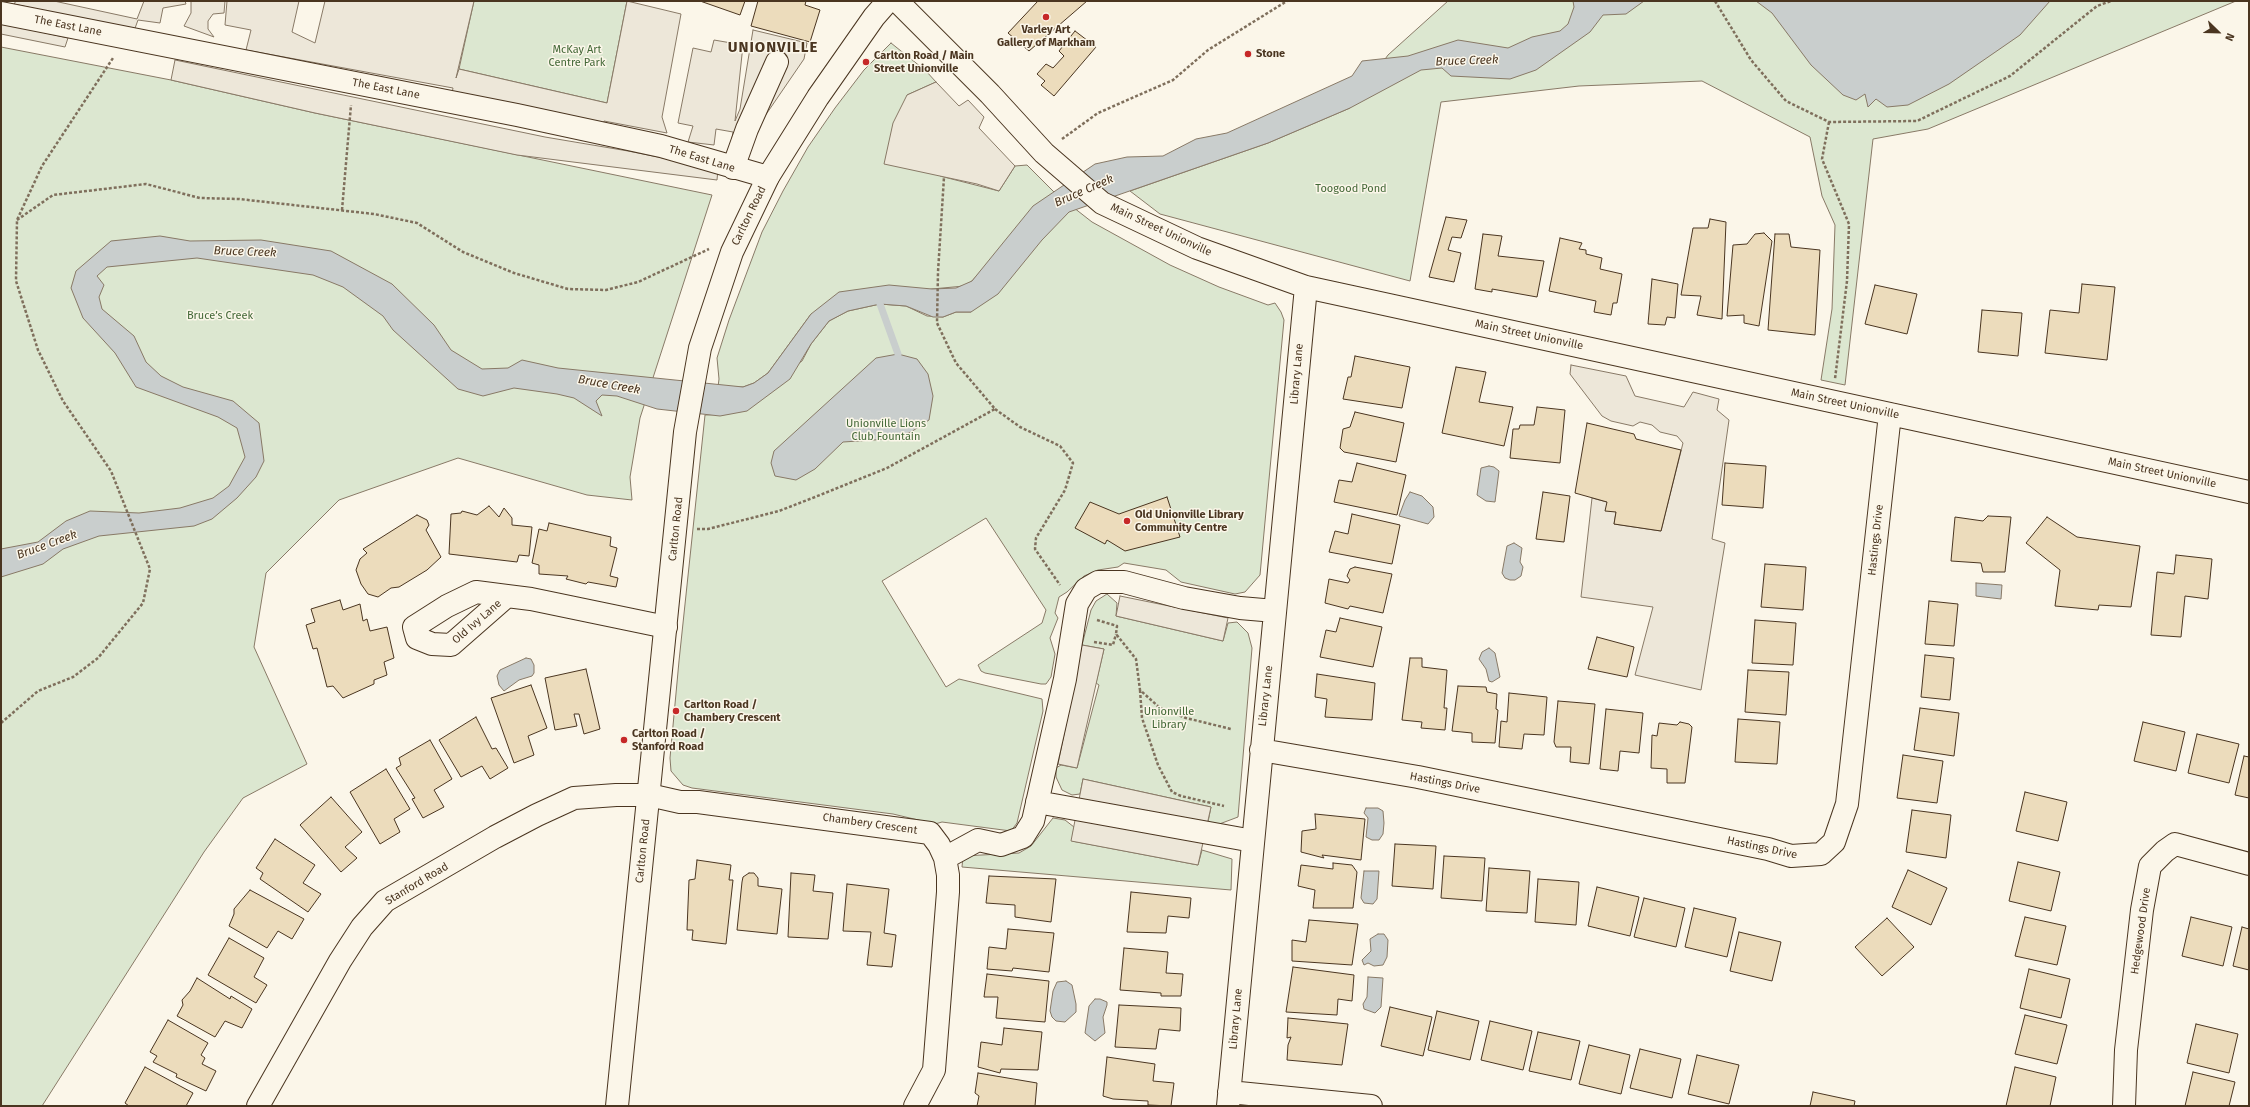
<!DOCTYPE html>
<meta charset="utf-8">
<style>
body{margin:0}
#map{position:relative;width:2250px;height:1107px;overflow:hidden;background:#fbf6e9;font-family:"Fira Sans",sans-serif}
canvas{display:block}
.frame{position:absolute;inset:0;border:2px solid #4a3520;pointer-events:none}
.north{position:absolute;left:2198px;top:12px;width:40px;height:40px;-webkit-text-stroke:3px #fbf6e9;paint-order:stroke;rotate:113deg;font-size:11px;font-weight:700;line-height:16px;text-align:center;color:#4a3520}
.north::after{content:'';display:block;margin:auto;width:14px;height:18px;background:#4a3520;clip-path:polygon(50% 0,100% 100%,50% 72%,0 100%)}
</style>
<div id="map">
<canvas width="2250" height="1107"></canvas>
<div class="frame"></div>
<div class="north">N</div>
</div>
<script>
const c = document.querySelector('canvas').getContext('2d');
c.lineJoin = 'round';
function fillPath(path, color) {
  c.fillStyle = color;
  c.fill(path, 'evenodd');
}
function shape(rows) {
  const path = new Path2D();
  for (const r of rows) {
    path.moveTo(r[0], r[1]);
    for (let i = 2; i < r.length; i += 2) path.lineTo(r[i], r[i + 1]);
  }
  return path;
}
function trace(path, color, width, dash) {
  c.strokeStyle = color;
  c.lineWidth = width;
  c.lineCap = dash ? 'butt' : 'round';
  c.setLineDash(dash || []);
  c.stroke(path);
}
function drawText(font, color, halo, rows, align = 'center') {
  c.font = font + ' "Fira Sans",sans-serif';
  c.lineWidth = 3;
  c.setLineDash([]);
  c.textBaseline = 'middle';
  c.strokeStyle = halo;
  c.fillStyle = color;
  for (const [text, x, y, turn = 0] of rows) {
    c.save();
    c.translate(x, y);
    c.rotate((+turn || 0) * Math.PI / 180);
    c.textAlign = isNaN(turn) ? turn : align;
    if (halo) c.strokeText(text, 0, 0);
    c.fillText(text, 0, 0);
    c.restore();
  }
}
const green = shape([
 [474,1,627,1,607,103,459,69,474,1],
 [1448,1,2236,1,1928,129,1873,139,1845,385,1821,380,1832,309,1835,225,1822,196,1810,137,1702,81,1579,86,1441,102,1410,281,1160,214,1130,191,1268,143,1350,108,1388,55,1448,1],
 [891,43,926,71,936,82,907,95,940,176,999,191,1015,166,1027,165,1055,193,1092,222,1170,265,1219,287,1268,305,1275,303,1281,312,1284,320,1260,575,1245,592,1235,594,1181,582,1166,570,1124,563,1118,567,1098,570,1084,576,1067,592,1059,597,1055,613,1058,618,1050,638,1055,654,1051,677,1046,684,1041,684,985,673,981,671,978,665,1042,623,1046,610,986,518,882,581,946,687,959,679,1042,699,1043,711,1017,823,1011,831,942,822,935,824,893,814,692,788,683,785,671,771,670,758,679,661,705,415,726,414,802,361,811,344,829,321,848,311,880,304,906,306,927,316,943,317,956,312,971,312,994,256,972,281,964,286,932,289,811,314,768,373,754,383,743,387,718,387,719,379,717,358,729,320,762,232,783,191,808,147,835,108,864,70,891,43],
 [1,47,171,80,315,113,712,195,640,418,630,477,632,500,587,495,458,458,339,500,266,573,254,647,307,764,243,798,204,852,42,1106,1,1106,1,47],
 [1107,594,1117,603,1116,616,1223,641,1228,623,1237,622,1248,633,1252,648,1238,817,1214,826,1208,822,1211,807,1083,779,1080,794,1072,795,1062,790,1056,777,1056,768,1061,765,1077,768,1099,685,1096,683,1104,649,1082,645,1091,610,1096,601,1107,594],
 [1053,818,1065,820,1074,827,1072,841,1198,865,1202,850,1232,859,1231,890,962,867,963,856,1019,853,1031,846,1053,818]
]);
fillPath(green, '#dce7d0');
trace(green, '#887966', 1);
const parking = shape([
 [16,1,54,1,137,19,144,1,185,1,186,4,163,8,160,23,138,20,134,31,14,4,16,1],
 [191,1,225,1,224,13,213,14,208,21,208,29,214,37,184,26,191,13,191,1],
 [227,1,299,1,292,32,315,43,325,1,474,1,456,78,459,69,607,103,627,1,681,14,662,117,667,133,604,121,603,125,452,93,453,88,246,50,251,30,225,25,227,1],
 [1,23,68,38,65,47,1,34,1,23],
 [753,30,807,43,804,59,754,132,730,150,733,132,716,129,714,145,688,142,693,126,678,123,693,48,711,52,714,40,743,45,735,121,740,109,753,30],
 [175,60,545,137,628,151,718,169,717,180,517,155,315,113,171,80,175,60],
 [936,82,959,106,968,100,984,117,979,128,1015,166,999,191,977,184,884,164,893,123,907,95,936,82],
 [1571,365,1626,376,1635,396,1684,407,1693,392,1719,399,1717,410,1729,420,1712,539,1725,543,1701,690,1635,675,1653,607,1581,597,1592,498,1607,502,1616,512,1614,524,1661,531,1683,443,1677,436,1660,432,1652,425,1640,422,1633,426,1611,421,1602,416,1570,374,1571,365],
 [1120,596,1228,618,1223,641,1116,616,1120,596],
 [1082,645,1104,649,1077,768,1058,764,1082,645],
 [1083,779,1211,807,1198,865,1071,841,1083,779]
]);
fillPath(parking, '#ede7d9');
trace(parking, '#887966', 1);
const water = shape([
 [1573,1,1644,1,1626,14,1603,15,1590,32,1536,70,1510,79,1451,76,1442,68,1421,70,1350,108,1268,143,1069,212,1042,240,998,294,971,312,956,312,943,317,933,317,906,306,880,304,848,311,829,321,811,344,790,379,747,411,720,416,657,409,617,396,602,395,596,401,602,416,574,398,557,394,514,388,483,396,458,389,393,330,383,316,343,287,313,275,197,258,107,267,97,276,104,285,99,297,102,309,134,336,146,362,161,376,183,387,233,401,259,423,264,461,256,477,237,498,212,519,194,526,99,536,63,549,43,564,1,577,1,549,38,542,66,521,90,511,139,513,180,508,213,498,229,486,245,457,237,428,218,417,136,387,115,353,83,318,71,288,76,271,111,241,160,236,190,241,261,240,331,251,392,284,434,325,451,350,482,369,508,368,522,360,558,368,743,387,754,383,768,373,811,314,839,292,889,285,932,289,956,288,972,281,1033,206,1095,164,1127,157,1163,156,1196,139,1227,133,1352,76,1362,61,1408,56,1458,40,1508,48,1532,37,1560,31,1568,24,1574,7,1573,1],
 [1756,1,2050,1,2020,35,1949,84,1908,105,1887,107,1876,99,1868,107,1865,94,1856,100,1843,95,1811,65,1772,13,1756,1],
 [898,354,917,359,928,374,933,396,929,420,911,432,889,439,843,442,815,469,796,480,775,476,771,463,774,451,876,358,898,354],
 [1489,466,1494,467,1499,471,1495,502,1486,501,1477,495,1481,468,1489,466],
 [1410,492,1422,496,1433,507,1434,517,1428,524,1399,516,1405,500,1410,492],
 [1514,543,1522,548,1520,562,1523,567,1521,576,1515,580,1510,580,1505,578,1502,573,1507,546,1514,543],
 [1976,583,2002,585,2001,599,1976,596,1976,583],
 [1489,648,1495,653,1500,677,1492,682,1489,681,1486,669,1479,659,1482,652,1489,648],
 [526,658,531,659,534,665,534,673,532,676,519,680,504,691,499,685,497,676,500,670,526,658],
 [1366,808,1378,808,1383,811,1384,823,1383,834,1379,840,1372,840,1366,837,1368,818,1364,813,1366,808],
 [1364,871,1379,871,1377,899,1373,904,1364,903,1361,898,1364,871],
 [1378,934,1384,934,1388,940,1387,957,1383,965,1374,966,1368,963,1364,965,1362,960,1371,951,1370,939,1378,934],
 [1368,977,1383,978,1381,1007,1375,1013,1364,1009,1363,1004,1367,997,1368,977],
 [1066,981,1072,985,1076,1004,1076,1012,1065,1022,1056,1021,1052,1017,1050,1011,1053,991,1057,982,1066,981],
 [1095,999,1100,999,1107,1002,1107,1005,1103,1017,1105,1033,1095,1041,1085,1033,1089,1006,1095,999]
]);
fillPath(water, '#c9cecd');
trace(water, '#887966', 1);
trace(shape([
 [880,304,898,354]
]), '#c9cecd', 7);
const building = shape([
 [700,1,745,1,740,15,700,1],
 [758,1,806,1,805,5,820,10,810,42,751,26,758,1],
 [1038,1,1087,1,1029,51,1008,33,1038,1],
 [1075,31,1096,47,1054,96,1041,85,1045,81,1037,74,1046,64,1053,68,1064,56,1059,51,1075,31],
 [1446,217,1467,220,1461,238,1452,237,1448,250,1461,253,1454,282,1429,277,1446,217],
 [1710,219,1726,222,1722,319,1697,315,1701,296,1681,295,1693,228,1708,228,1710,219],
 [1764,233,1772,241,1759,326,1744,323,1744,315,1727,316,1733,245,1747,244,1755,234,1764,233],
 [1483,234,1502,236,1498,256,1544,261,1537,297,1492,289,1492,292,1475,289,1483,234],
 [1775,234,1789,234,1791,247,1820,250,1815,335,1768,330,1775,234],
 [1560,238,1582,243,1579,249,1586,250,1586,254,1602,258,1600,269,1622,274,1617,303,1613,303,1611,315,1594,312,1596,301,1549,291,1560,238],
 [1652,279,1678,284,1675,318,1667,317,1665,325,1648,324,1652,279],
 [2082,284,2115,287,2107,360,2045,353,2050,310,2079,313,2082,284],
 [1875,285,1917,294,1907,334,1865,324,1875,285],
 [1982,310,2022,313,2018,356,1978,352,1982,310],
 [1355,356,1410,367,1402,408,1343,399,1348,377,1351,377,1355,356],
 [1456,367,1486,372,1479,402,1513,407,1504,446,1442,433,1456,367],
 [1537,407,1565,410,1560,463,1510,458,1513,429,1519,429,1520,425,1534,425,1537,407],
 [1355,412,1404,423,1396,462,1344,452,1340,448,1343,429,1350,427,1355,412],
 [1587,423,1634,434,1636,439,1681,450,1661,531,1614,524,1616,512,1605,511,1607,502,1575,493,1587,423],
 [1357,463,1406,475,1397,515,1334,502,1339,480,1352,482,1357,463],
 [1725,463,1766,466,1763,508,1722,505,1725,463],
 [1543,492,1570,496,1564,542,1536,539,1543,492],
 [1167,497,1180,537,1125,551,1107,540,1105,544,1075,528,1090,502,1119,514,1167,497],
 [489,506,499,517,504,508,512,518,512,525,532,527,529,556,519,555,517,562,449,554,451,514,461,513,462,511,477,515,489,506],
 [1352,514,1400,525,1392,564,1329,552,1335,531,1348,534,1352,514],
 [417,515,427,520,429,525,426,530,441,557,427,570,399,587,391,588,378,597,368,594,361,584,356,570,360,559,367,553,363,549,417,515],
 [1988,516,2011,517,2005,572,1983,572,1981,563,1951,561,1955,517,1983,521,1988,516],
 [2047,517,2077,537,2140,546,2131,607,2099,605,2098,610,2055,606,2060,570,2026,543,2047,517],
 [549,523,611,537,610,546,617,548,610,576,618,578,616,587,588,582,586,584,566,579,568,576,539,574,539,565,532,563,539,529,547,531,549,523],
 [2176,555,2212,559,2208,599,2185,596,2181,637,2151,635,2157,572,2174,574,2176,555],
 [1765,564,1806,567,1803,610,1761,607,1765,564],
 [1355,567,1392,574,1383,613,1350,606,1348,609,1325,603,1329,579,1348,583,1350,580,1347,576,1350,569,1355,567],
 [340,600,343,610,360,604,363,621,367,619,370,631,387,627,394,658,384,662,387,675,374,680,374,684,343,698,333,686,327,687,317,648,313,649,306,625,315,622,311,609,340,600],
 [1929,601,1958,604,1954,646,1925,644,1929,601],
 [1340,618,1382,627,1373,667,1320,657,1326,630,1336,632,1340,618],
 [1755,620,1796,623,1793,665,1752,663,1755,620],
 [1597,637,1634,647,1627,677,1588,669,1597,637],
 [1925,655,1954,658,1950,700,1921,697,1925,655],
 [1410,658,1422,658,1422,667,1447,670,1444,708,1447,708,1445,730,1421,728,1422,722,1402,720,1410,658],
 [586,669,600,729,584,734,579,714,574,714,577,726,555,730,545,678,586,669],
 [1748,670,1789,672,1786,715,1745,712,1748,670],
 [1317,674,1375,683,1372,720,1325,717,1327,699,1315,697,1317,674],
 [531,685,547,728,528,736,534,755,514,763,491,698,531,685],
 [1458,686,1486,687,1487,692,1497,694,1496,709,1498,710,1495,743,1472,742,1472,733,1452,731,1458,686],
 [1509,693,1547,697,1544,735,1524,734,1522,749,1499,747,1501,721,1507,722,1509,693],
 [1558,701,1595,704,1589,764,1570,762,1571,747,1556,747,1554,742,1558,701],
 [1920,708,1959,713,1954,756,1914,750,1920,708],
 [1606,709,1643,713,1639,753,1620,751,1618,771,1600,769,1606,709],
 [476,717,492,749,496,748,508,768,490,779,482,766,461,777,439,740,476,717],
 [1738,719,1780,722,1777,764,1735,762,1738,719],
 [1680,722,1689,724,1692,727,1685,783,1667,783,1667,769,1651,768,1652,735,1657,736,1659,723,1677,725,1680,722],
 [2143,722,2185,732,2176,771,2134,761,2143,722],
 [2197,734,2239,744,2229,783,2188,773,2197,734],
 [430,740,452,779,434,790,444,807,423,818,412,799,415,798,396,768,401,765,399,758,430,740],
 [1903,755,1943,761,1937,803,1897,798,1903,755],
 [2244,756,2249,757,2249,798,2235,795,2244,756],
 [386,769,410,809,394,819,400,832,380,844,350,792,386,769],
 [2025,792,2067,802,2058,841,2016,831,2025,792],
 [331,797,362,832,345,847,357,858,341,872,300,825,331,797],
 [1912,810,1951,815,1946,858,1906,852,1912,810],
 [1315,814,1365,819,1361,860,1322,855,1324,858,1301,852,1302,831,1316,829,1315,814],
 [275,839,315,865,303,883,321,894,308,912,260,879,263,873,256,868,275,839],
 [1395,844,1436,846,1433,889,1392,886,1395,844],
 [1444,856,1485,858,1482,901,1441,898,1444,856],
 [697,860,731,865,729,880,733,880,726,944,692,940,693,930,687,930,689,880,695,879,697,860],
 [2018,862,2060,872,2051,911,2009,901,2018,862],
 [1333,863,1352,865,1357,872,1353,908,1313,908,1315,890,1298,886,1301,865,1333,869,1333,863],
 [1489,868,1530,871,1527,913,1486,911,1489,868],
 [1908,870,1947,888,1931,925,1892,907,1908,870],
 [749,873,754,873,758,878,758,886,782,889,777,934,737,930,742,882,743,877,749,873],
 [791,873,815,875,813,891,833,893,828,939,788,937,791,873],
 [989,876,1056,879,1051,922,1015,917,1015,905,986,903,989,876],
 [1538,879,1579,882,1576,925,1535,922,1538,879],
 [847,884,889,889,884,933,896,935,892,967,867,965,871,932,843,931,847,884],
 [1597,887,1639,897,1630,936,1588,926,1597,887],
 [250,890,304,919,292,939,278,931,267,948,229,926,234,914,234,909,250,890],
 [1131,892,1191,898,1189,918,1168,916,1166,933,1127,932,1131,892],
 [1644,898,1685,908,1676,947,1634,937,1644,898],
 [1694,908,1736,918,1727,957,1685,947,1694,908],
 [2025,917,2066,926,2057,965,2015,956,2025,917],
 [2191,917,2232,927,2223,966,2182,956,2191,917],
 [1887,918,1914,947,1882,976,1855,947,1887,918],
 [1309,920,1358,924,1352,965,1292,961,1292,940,1306,942,1309,920],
 [2242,927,2249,929,2249,970,2233,966,2242,927],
 [1008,929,1054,933,1049,972,1013,968,1012,971,987,969,989,947,1006,949,1008,929],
 [1739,932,1781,942,1772,981,1730,971,1739,932],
 [229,938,264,958,254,977,267,985,256,1003,208,975,229,938],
 [1124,948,1168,952,1166,973,1183,974,1181,996,1161,996,1161,993,1120,990,1124,948],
 [1293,967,1354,975,1352,1001,1338,999,1337,1015,1286,1012,1293,967],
 [2029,969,2070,979,2061,1018,2020,1008,2029,969],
 [987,974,1049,981,1045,1022,996,1018,998,997,984,997,987,974],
 [197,978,230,999,231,996,252,1009,242,1028,225,1021,215,1037,177,1016,183,1005,182,1000,190,991,197,978],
 [1119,1005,1181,1008,1180,1031,1159,1029,1156,1049,1115,1047,1119,1005],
 [1390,1007,1432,1017,1423,1056,1381,1046,1390,1007],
 [1437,1011,1479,1021,1470,1060,1428,1050,1437,1011],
 [2025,1015,2067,1025,2057,1064,2015,1054,2025,1015],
 [1288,1018,1348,1024,1342,1065,1287,1060,1288,1045,1291,1037,1287,1038,1288,1018],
 [168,1020,208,1043,201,1055,205,1058,202,1064,216,1071,206,1091,176,1077,177,1074,153,1062,157,1056,150,1052,168,1020],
 [1490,1021,1532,1031,1523,1070,1481,1060,1490,1021],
 [2196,1024,2238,1034,2229,1073,2187,1063,2196,1024],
 [1004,1028,1042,1032,1038,1070,1001,1069,1000,1073,978,1067,981,1042,1002,1045,1004,1028],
 [1538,1032,1580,1041,1571,1080,1529,1071,1538,1032],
 [1589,1045,1630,1055,1621,1094,1579,1084,1589,1045],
 [1640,1049,1681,1059,1672,1098,1630,1088,1640,1049],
 [1697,1055,1739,1065,1729,1104,1688,1094,1697,1055],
 [1107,1057,1155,1064,1153,1081,1174,1083,1171,1106,1148,1105,1148,1101,1113,1099,1103,1096,1107,1057],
 [145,1067,193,1093,186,1106,129,1106,125,1103,145,1067],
 [2015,1067,2056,1077,2050,1106,2006,1106,2015,1067],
 [2193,1072,2235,1082,2229,1106,2185,1106,2193,1072],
 [978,1073,1037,1083,1035,1106,977,1106,979,1096,975,1093,978,1073],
 [1813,1092,1855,1101,1854,1106,1810,1106,1813,1092]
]);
fillPath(building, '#ecdcbc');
trace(building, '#4a3520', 1);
const minor = shape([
 [897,1,990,94,1044,153,1102,203,1197,248,1306,287,2249,492],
 [1,13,517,115,661,146,768,177],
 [733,168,747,129,777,62],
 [507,596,451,645,432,644,417,638,414,627,447,606,476,592,507,596,531,599,666,627],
 [1261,750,1418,777,1768,849,1791,856,1821,854,1834,842,1847,804,1890,414],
 [1037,802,1253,841],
 [945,858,978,840,1001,845,1023,837,1033,821,1065,679,1077,604,1086,589,1098,582,1124,582,1184,598,1240,608,1275,611],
 [1229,1092,1371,1106],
 [258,1106,340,961,362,927,385,901,495,837,537,815,574,798,616,795,649,795,680,802,698,802,930,833,939,845,945,858,948,875,948,892,934,1070,915,1106],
 [1228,1106,1306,287],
 [2124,1106,2126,1050,2142,910,2150,866,2165,851,2175,844,2249,864]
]);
const major = shape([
 [617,1106,685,432,700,348,732,252,768,177,818,97,874,17,888,1]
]);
trace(minor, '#4a3520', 24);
trace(major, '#4a3520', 24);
trace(shape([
 [1715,1,1751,60,1786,101,1829,122,1917,121,2010,76,2097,6,2111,1],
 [1829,122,1822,159,1849,224,1847,281,1835,379],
 [1062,139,1098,113,1173,80,1208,50,1287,1],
 [342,210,351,105],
 [17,220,53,195,146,184,200,198,239,199,374,214,417,223,463,252,514,273,568,289,606,290,638,282,709,249],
 [995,409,1020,427,1060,446,1073,463,1065,490,1036,538,1035,549,1060,585],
 [697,529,708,529,779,511,815,497,887,468,995,409,956,363,937,323,938,272,944,177],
 [1097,620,1117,626,1116,634,1136,659,1140,690,1160,708,1186,718,1231,729],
 [1094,642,1113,645,1116,634],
 [1140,690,1142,718,1158,765,1172,792,1181,796,1224,806],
 [1,723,38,691,73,677,98,658,143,603,150,569,111,471,63,401,38,350,16,281,17,220,42,166,113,58]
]), '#7f6f5c', 2.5, [3, 2]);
trace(minor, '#fbf6e9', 22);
trace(major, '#fbf6e9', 22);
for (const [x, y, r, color] of [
 [1046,17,4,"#c62828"],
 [1248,54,4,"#c62828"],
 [866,62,4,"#c62828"],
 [1127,521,4,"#c62828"],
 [676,711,4,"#c62828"],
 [624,740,4,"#c62828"]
]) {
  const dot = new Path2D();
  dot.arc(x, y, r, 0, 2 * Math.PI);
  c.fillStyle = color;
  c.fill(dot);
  trace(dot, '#fbf6e9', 1.5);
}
drawText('11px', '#4a3520', '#fbf6e9', [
 ["The East Lane",68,26,11],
 ["The East Lane",386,89,11],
 ["The East Lane",702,159,17],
 ["Carlton Road",749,216,-64],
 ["Main Street Unionville",1161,230,25],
 ["Main Street Unionville",1529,335,12],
 ["Library Lane",1297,374,-85],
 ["Main Street Unionville",1845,404,12],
 ["Main Street Unionville",2162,473,12],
 ["Carlton Road",676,529,-84],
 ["Hastings Drive",1876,540,-84],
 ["Old Ivy Lane",477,622,-41],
 ["Library Lane",1266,696,-84],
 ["Hastings Drive",1445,783,11],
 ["Chambery Crescent",870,824,8],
 ["Hastings Drive",1762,848,12],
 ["Carlton Road",643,851,-84],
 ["Stanford Road",417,884,-31],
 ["Hedgewood Drive",2141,931,-82],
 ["Library Lane",1236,1019,-85]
]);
drawText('bold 11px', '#4a3520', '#fbf6e9', [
 ["Varley Art",1046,30,"center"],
 ["Gallery of Markham",1046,43,"center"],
 ["Stone",1256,54],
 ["Carlton Road / Main",874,56],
 ["Street Unionville",874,69],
 ["Old Unionville Library",1135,515],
 ["Community Centre",1135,528],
 ["Carlton Road /",684,705],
 ["Chambery Crescent",684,718],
 ["Carlton Road /",632,734],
 ["Stanford Road",632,747]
], 'left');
drawText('11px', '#436837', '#fbf6e9', [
 ["McKay Art",577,50],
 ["Centre Park",577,63],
 ["Toogood Pond",1351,189],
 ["Bruce’s Creek",220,316],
 ["Unionville Lions",886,424],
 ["Club Fountain",886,437],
 ["Unionville",1169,712],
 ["Library",1169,725]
]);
drawText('italic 12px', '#4a3520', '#fbf6e9', [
 ["Bruce Creek",1467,61,-2],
 ["Bruce Creek",1084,191,-24],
 ["Bruce Creek",245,252,2],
 ["Bruce Creek",609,385,10],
 ["Bruce Creek",47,545,-20]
]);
c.letterSpacing = '1px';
drawText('bold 15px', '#4a3520', '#fbf6e9', [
 ["UNIONVILLE",773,48]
]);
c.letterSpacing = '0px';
</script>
